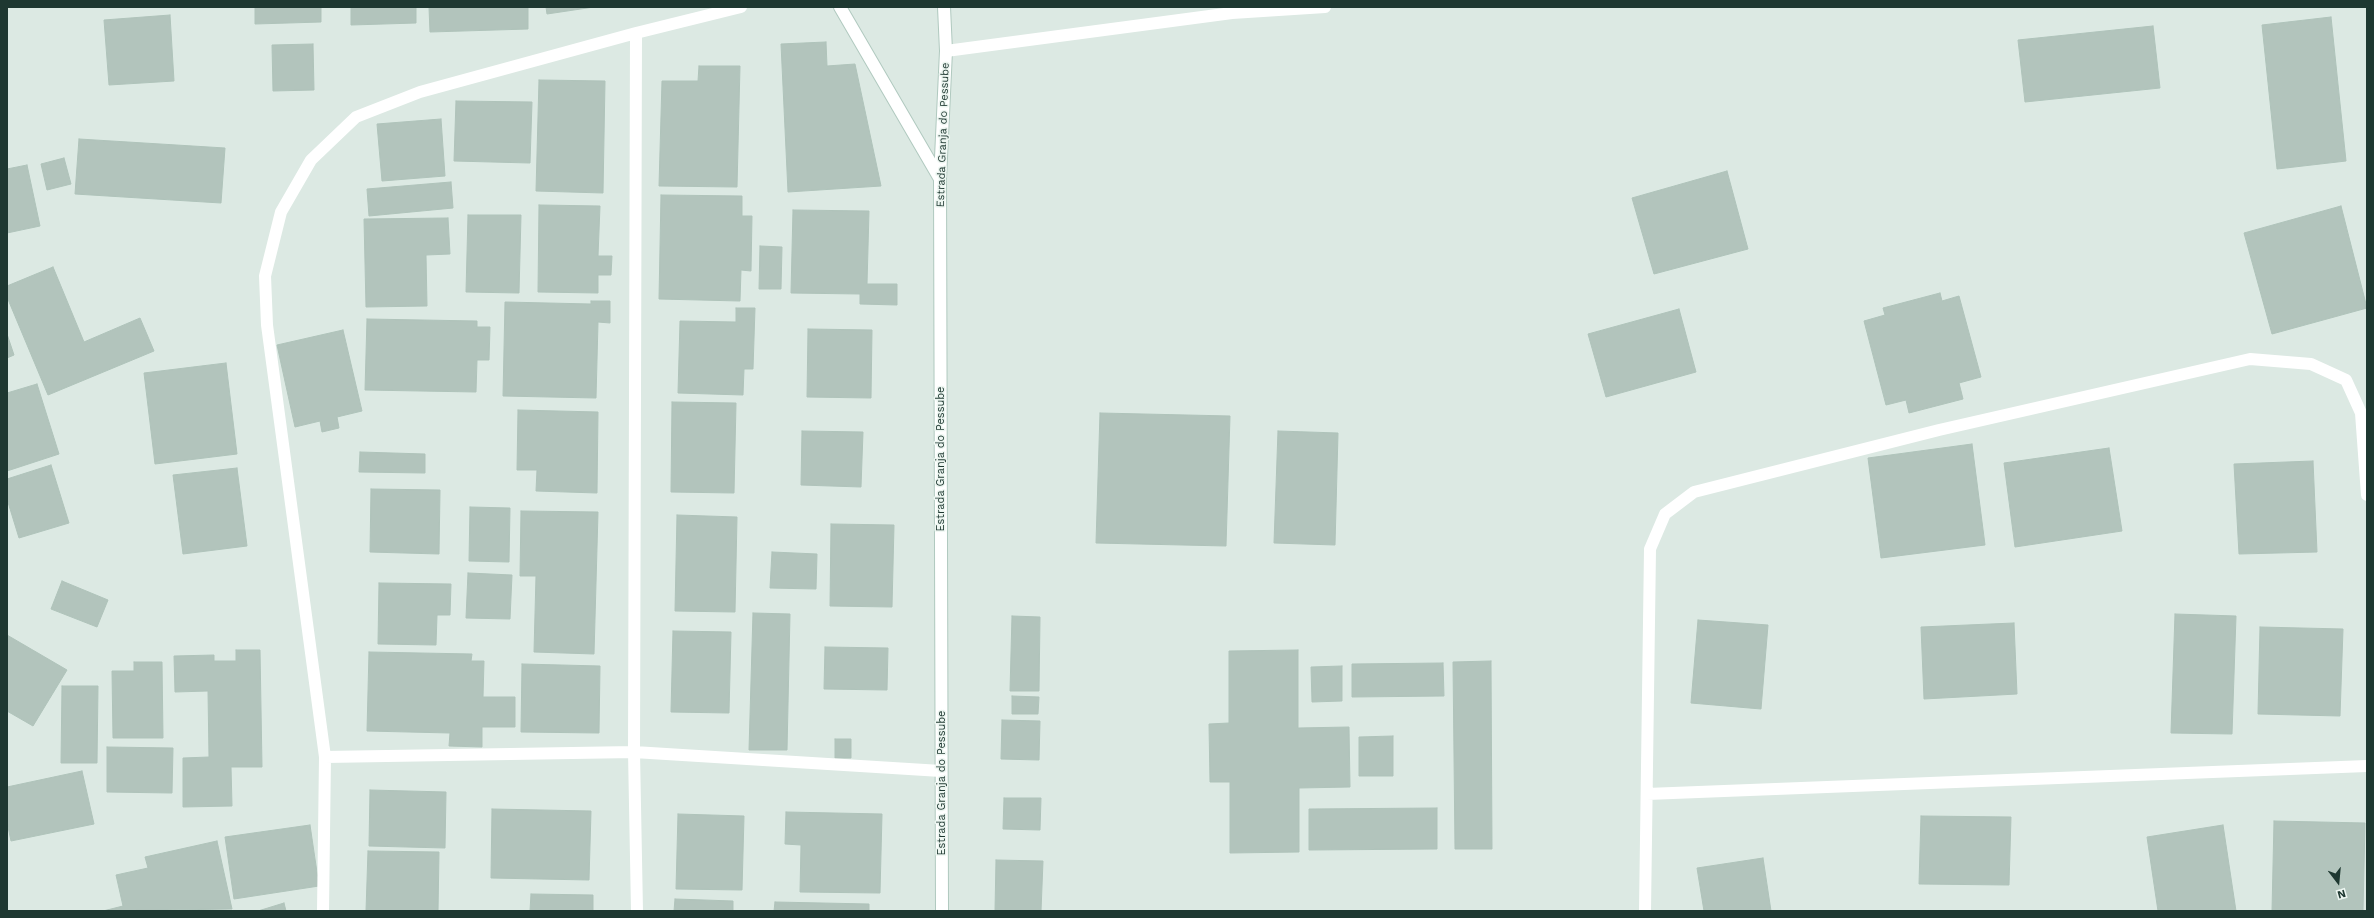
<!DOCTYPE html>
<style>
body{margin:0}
#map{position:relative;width:2374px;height:918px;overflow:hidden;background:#dce9e3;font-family:"Work Sans",sans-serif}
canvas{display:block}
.frame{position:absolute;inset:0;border:8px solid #1e3831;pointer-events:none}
.north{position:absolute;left:2318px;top:862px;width:40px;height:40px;-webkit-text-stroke:3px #edf6f1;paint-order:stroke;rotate:164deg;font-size:11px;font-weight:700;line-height:16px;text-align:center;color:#1e3831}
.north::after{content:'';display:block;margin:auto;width:14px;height:18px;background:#1e3831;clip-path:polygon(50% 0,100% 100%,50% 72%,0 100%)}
</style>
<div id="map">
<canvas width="2374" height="918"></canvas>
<div class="frame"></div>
<div class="north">N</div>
</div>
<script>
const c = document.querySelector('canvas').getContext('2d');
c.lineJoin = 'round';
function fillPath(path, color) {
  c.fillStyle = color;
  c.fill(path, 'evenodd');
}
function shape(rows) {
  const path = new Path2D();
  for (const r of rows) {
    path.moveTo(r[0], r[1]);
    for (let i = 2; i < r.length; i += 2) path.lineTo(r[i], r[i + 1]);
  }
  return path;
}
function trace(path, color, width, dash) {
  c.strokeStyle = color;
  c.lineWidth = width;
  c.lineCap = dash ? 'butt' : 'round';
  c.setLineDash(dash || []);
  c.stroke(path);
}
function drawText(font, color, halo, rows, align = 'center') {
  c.font = font + ' "Work Sans",sans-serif';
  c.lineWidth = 3;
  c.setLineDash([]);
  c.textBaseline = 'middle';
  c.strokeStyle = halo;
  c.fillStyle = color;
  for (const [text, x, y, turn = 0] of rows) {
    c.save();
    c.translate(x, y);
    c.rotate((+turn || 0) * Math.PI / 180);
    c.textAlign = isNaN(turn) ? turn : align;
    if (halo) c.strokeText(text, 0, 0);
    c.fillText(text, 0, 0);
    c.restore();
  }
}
const building = shape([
 [255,7,321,7,321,22,255,24,255,7],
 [351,7,416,7,416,23,351,25,351,7],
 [429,7,528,7,528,29,430,32,429,7],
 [546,7,594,7,547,14,546,7],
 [170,15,174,81,109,85,104,20,170,15],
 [2331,17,2346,161,2277,169,2262,25,2331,17],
 [2153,26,2160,88,2025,102,2018,40,2153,26],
 [826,42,827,66,855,64,881,186,788,192,781,44,826,42],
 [313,44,314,90,273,91,272,45,313,44],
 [699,66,740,66,737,187,659,186,662,81,698,81,699,66],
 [539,80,605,81,603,193,536,191,539,80],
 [456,101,532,102,530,163,454,161,456,101],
 [441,119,445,176,382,181,377,124,441,119],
 [79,139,225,148,221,203,75,194,79,139],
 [64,158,71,184,47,190,41,164,64,158],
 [27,165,40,226,7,233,7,169,27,165],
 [1727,171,1748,249,1654,274,1632,198,1727,171],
 [451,182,453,208,369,216,367,189,451,182],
 [661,195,742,196,742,216,752,216,751,271,741,270,740,301,659,299,661,195],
 [539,205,600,206,598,256,612,256,611,275,598,275,598,293,538,292,539,205],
 [2341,206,2367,308,2272,334,2244,233,2341,206],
 [793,210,869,211,867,284,897,284,897,305,860,304,860,294,791,293,793,210],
 [468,215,521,215,519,293,466,292,468,215],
 [448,218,450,254,426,255,427,306,366,307,364,219,448,218],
 [760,246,782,247,781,289,759,289,760,246],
 [53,267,84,342,140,318,154,351,48,395,7,297,7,286,53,267],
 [1940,293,1942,301,1959,296,1981,377,1959,383,1963,399,1909,413,1906,400,1886,405,1864,321,1885,315,1883,308,1940,293],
 [591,301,610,301,610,323,598,322,596,398,503,396,505,302,591,304,591,301],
 [736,308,755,308,753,369,744,369,743,395,678,393,680,321,736,322,736,308],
 [1679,309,1696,372,1606,397,1588,334,1679,309],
 [367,319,477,321,477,327,490,327,489,360,477,360,476,392,365,390,367,319],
 [808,329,872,330,871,398,807,397,808,329],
 [343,330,362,411,337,417,339,428,322,432,320,421,295,427,277,345,343,330],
 [7,334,14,355,7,358,7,334],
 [226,363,237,454,155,464,144,373,226,363],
 [37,384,59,454,7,471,7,393,37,384],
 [672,402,736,403,734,493,671,492,672,402],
 [518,410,598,412,597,493,536,491,537,470,517,470,518,410],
 [1100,413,1230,416,1226,546,1096,543,1100,413],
 [802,431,863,432,861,487,801,485,802,431],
 [1278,431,1338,433,1335,545,1274,543,1278,431],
 [1972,444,1985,545,1881,558,1868,458,1972,444],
 [2109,448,2122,531,2015,547,2004,463,2109,448],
 [360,452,425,454,425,473,359,472,360,452],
 [2313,461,2317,552,2239,554,2234,464,2313,461],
 [51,465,69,523,19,538,7,499,7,479,51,465],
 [237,468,247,546,183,554,173,475,237,468],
 [371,489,440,490,439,554,370,552,371,489],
 [470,507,510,508,509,562,469,561,470,507],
 [521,511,598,512,594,654,534,652,536,576,520,576,521,511],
 [677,515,737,517,735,612,675,611,677,515],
 [831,524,894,525,892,607,830,606,831,524],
 [772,552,817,554,816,589,770,588,772,552],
 [468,573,512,575,510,619,466,618,468,573],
 [62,581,108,600,97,627,51,609,62,581],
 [379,583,451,584,450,615,437,615,436,645,378,644,379,583],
 [753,613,790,614,787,750,749,750,753,613],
 [2175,614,2236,616,2232,734,2171,733,2175,614],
 [1012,616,1040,617,1039,691,1010,691,1012,616],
 [1698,620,1768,625,1761,709,1691,703,1698,620],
 [2014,623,2017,694,1924,699,1921,627,2014,623],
 [2260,627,2343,629,2340,716,2258,714,2260,627],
 [673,631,731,632,729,713,671,712,673,631],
 [7,635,67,670,33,726,7,711,7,635],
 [825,647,888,648,887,690,824,689,825,647],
 [236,650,260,650,262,767,231,767,232,806,183,807,183,758,209,757,208,691,175,692,174,656,214,655,214,661,236,661,236,650],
 [1298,650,1298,728,1349,727,1350,787,1299,788,1299,852,1230,853,1230,782,1210,782,1209,724,1229,723,1229,651,1298,650],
 [369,652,472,654,471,661,484,661,483,697,515,697,515,727,482,727,482,747,449,746,450,733,367,731,369,652],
 [1491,661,1492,849,1455,849,1453,662,1491,661],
 [134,662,162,662,163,738,113,738,112,671,134,671,134,662],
 [1443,663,1444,696,1352,697,1352,664,1443,663],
 [522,664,600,666,599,733,521,732,522,664],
 [1342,666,1342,701,1312,702,1311,667,1342,666],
 [62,686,98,686,97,763,61,763,62,686],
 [1012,696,1039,697,1038,714,1012,714,1012,696],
 [1002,720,1040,721,1039,760,1001,759,1002,720],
 [1393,736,1393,776,1359,776,1359,737,1393,736],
 [835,739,851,739,851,758,835,758,835,739],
 [107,747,173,748,172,793,107,792,107,747],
 [82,771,94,824,11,841,7,822,7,787,82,771],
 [370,790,446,792,445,848,369,846,370,790],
 [1004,798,1041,798,1040,830,1003,829,1004,798],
 [1437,808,1437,849,1309,850,1309,809,1437,808],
 [492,809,591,811,589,880,491,878,492,809],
 [786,812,882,814,880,893,800,892,801,845,785,844,786,812],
 [678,814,744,816,742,890,676,889,678,814],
 [1921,816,2011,817,2009,885,1919,884,1921,816],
 [2274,821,2365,823,2363,911,2272,911,2274,821],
 [310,825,319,886,234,899,225,837,310,825],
 [2223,825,2236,911,2158,911,2147,837,2223,825],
 [217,841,232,909,103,911,123,906,116,875,148,868,145,857,217,841],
 [368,851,439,852,438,911,366,911,368,851],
 [1763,858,1771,911,1704,911,1697,868,1763,858],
 [996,860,1043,861,1041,911,995,911,996,860],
 [531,894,593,895,593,911,530,911,531,894],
 [675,899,733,901,733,911,674,911,675,899],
 [775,902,869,904,869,911,774,911,775,902],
 [284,903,286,911,258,911,284,903]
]);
fillPath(building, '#b2c4bc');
trace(building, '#afc3ba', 1);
const secondary = shape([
 [840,7,940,179],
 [942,911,940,179,946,51,944,7]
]);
trace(secondary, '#b0c9bf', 14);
trace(shape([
 [636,33,634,752,637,911],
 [946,51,1232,13,1325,7],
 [325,757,634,752,941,771],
 [1647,794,2367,766],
 [323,911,325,757,267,325,265,276,281,212,311,160,356,117,420,92,636,33,741,7],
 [1645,911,1650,549,1665,514,1694,492,1939,430,2250,359,2311,364,2346,380,2361,413,2367,495]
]), '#fff', 12);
trace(secondary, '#fff', 12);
drawText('11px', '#1e3831', '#edf6f1', [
 ["Estrada Granja do Pessube",943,135,-88],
 ["Estrada Granja do Pessube",941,459,-90],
 ["Estrada Granja do Pessube",942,783,-90]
]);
</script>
